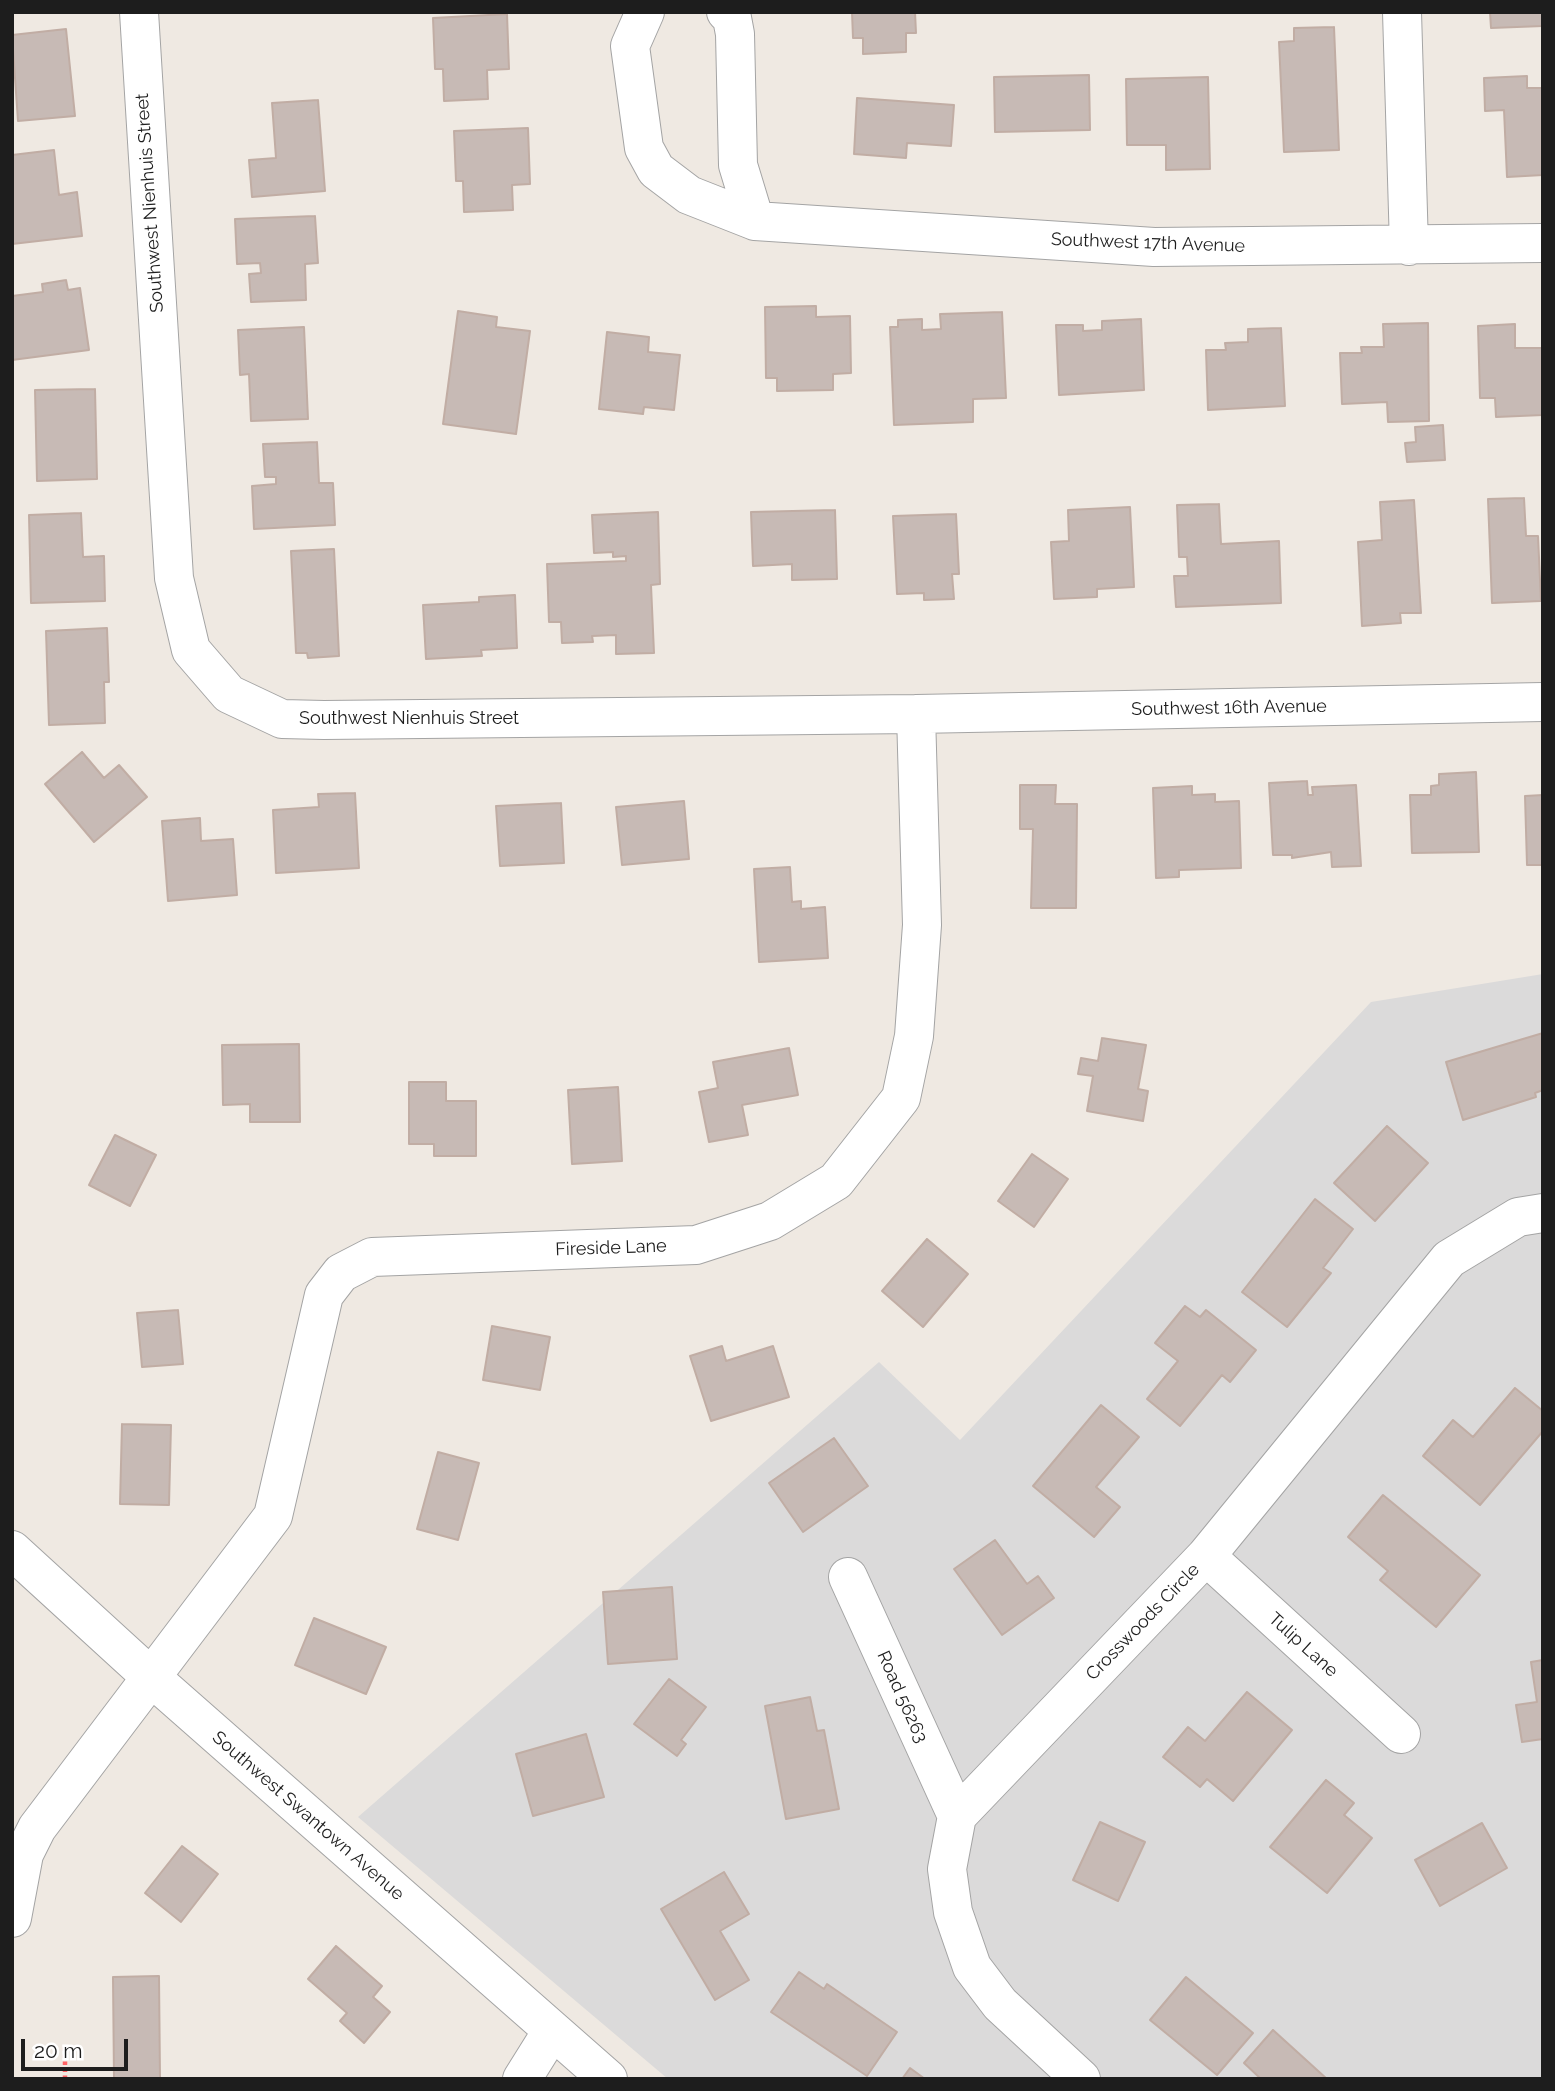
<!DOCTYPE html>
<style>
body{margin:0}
#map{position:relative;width:1555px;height:2091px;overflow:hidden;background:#efe9e2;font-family:Raleway,sans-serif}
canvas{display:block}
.frame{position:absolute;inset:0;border:14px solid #1d1d1d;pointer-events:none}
.scale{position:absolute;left:21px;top:2039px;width:107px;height:32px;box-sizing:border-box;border:4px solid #1d1d1d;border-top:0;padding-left:9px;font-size:21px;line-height:24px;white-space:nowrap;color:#1d1d1d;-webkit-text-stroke:5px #fff;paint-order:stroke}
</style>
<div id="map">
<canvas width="1555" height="2091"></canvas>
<div class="frame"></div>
<div class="scale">20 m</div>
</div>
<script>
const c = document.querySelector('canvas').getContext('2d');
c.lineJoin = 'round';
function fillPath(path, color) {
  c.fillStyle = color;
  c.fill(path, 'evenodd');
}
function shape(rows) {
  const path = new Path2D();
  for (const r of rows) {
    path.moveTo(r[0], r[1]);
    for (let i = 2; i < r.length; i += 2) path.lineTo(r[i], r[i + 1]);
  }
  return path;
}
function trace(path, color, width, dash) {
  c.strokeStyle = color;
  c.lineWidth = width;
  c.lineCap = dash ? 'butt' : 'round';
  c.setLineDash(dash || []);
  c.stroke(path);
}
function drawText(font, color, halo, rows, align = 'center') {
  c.font = font + ' Raleway,sans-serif';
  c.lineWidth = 7;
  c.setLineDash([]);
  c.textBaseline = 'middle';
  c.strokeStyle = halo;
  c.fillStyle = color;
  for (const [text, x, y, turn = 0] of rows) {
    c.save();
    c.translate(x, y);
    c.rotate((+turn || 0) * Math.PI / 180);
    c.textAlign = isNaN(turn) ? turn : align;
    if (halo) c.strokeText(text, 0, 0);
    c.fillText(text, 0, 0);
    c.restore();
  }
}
fillPath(shape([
 [1543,974,1543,2079,668,2079,358,1817,879,1362,960,1440,1371,1002]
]), '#dbdada');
const building = shape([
 [852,12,915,12,916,33,906,33,906,52,863,54,863,38,853,38,852,12],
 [1490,12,1543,12,1543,26,1491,28,1490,12],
 [507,14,509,69,487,70,488,99,444,101,443,69,435,69,433,18,507,14],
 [1334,27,1339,150,1284,152,1279,42,1294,41,1294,28,1334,27],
 [66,29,75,116,18,121,12,35,66,29],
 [1089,75,1090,130,995,132,994,77,1089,75],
 [1527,76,1527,88,1543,88,1543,175,1507,177,1504,110,1485,111,1484,78,1527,76],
 [1208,77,1210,169,1166,170,1166,145,1127,145,1126,79,1208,77],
 [857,98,954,105,951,146,907,143,906,158,854,154,857,98],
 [318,100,325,191,252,197,249,160,276,158,272,103,318,100],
 [528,128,530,184,512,185,513,210,464,212,463,181,456,181,454,131,528,128],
 [54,150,59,195,77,192,82,236,12,244,12,155,54,150],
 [315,216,318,263,305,264,306,300,251,302,249,274,261,273,260,263,237,264,235,219,315,216],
 [66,280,68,290,80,288,89,350,12,360,12,296,43,292,42,284,66,280],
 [816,306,816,317,850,316,851,373,833,374,833,390,777,391,777,378,766,378,765,307,816,306],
 [458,311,497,317,496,327,530,331,516,434,443,424,458,311],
 [1002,312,1006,398,973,399,973,422,894,425,890,327,898,327,898,320,922,319,922,330,941,329,940,314,1002,312],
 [1141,319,1144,390,1059,395,1056,325,1083,325,1083,331,1102,330,1102,321,1141,319],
 [1428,323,1429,421,1388,422,1387,402,1342,404,1340,353,1362,353,1361,347,1384,347,1383,324,1428,323],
 [1515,324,1515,348,1543,348,1543,415,1496,417,1495,398,1480,398,1478,326,1515,324],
 [304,327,308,419,251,421,249,374,240,375,238,330,304,327],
 [1281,328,1285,406,1208,410,1206,350,1226,350,1225,343,1248,342,1248,329,1281,328],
 [607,332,649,337,648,352,680,355,674,410,644,407,643,414,599,409,607,332],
 [95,389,97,479,37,481,35,390,95,389],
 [1443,425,1445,460,1407,462,1405,443,1416,442,1415,427,1443,425],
 [317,442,319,483,333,483,335,525,254,529,252,486,276,484,276,477,265,477,263,444,317,442],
 [1524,498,1526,536,1538,536,1541,601,1492,603,1488,499,1524,498],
 [1414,500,1421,613,1400,613,1401,623,1362,626,1358,542,1382,540,1380,502,1414,500],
 [1219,504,1221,544,1279,541,1281,603,1176,607,1174,576,1188,576,1187,557,1179,557,1177,505,1219,504],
 [1130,507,1134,587,1097,589,1097,597,1054,599,1051,542,1069,541,1068,510,1130,507],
 [835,510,837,579,792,580,792,564,753,566,751,512,835,510],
 [658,512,660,584,651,585,654,653,616,654,616,635,592,636,593,642,562,643,561,622,549,622,547,564,626,561,626,556,613,557,613,552,594,553,592,515,658,512],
 [81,513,83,557,104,556,105,601,31,603,29,515,81,513],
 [956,514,959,574,952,574,954,599,924,600,924,593,897,594,893,516,956,514],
 [334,549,339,656,308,658,307,653,296,653,291,551,334,549],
 [515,595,517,648,481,650,482,656,426,659,423,605,479,602,479,597,515,595],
 [107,628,109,682,104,682,105,723,49,725,46,631,107,628],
 [82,752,104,778,119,765,147,797,94,842,45,784,82,752],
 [1476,772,1479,852,1412,853,1410,795,1431,795,1431,786,1439,785,1439,774,1476,772],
 [1307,781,1308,795,1313,795,1312,787,1356,785,1361,866,1332,867,1331,852,1292,858,1292,855,1273,855,1269,783,1307,781],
 [1020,785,1056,785,1055,804,1077,804,1076,908,1031,908,1033,829,1020,829,1020,785],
 [1192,786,1192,795,1215,794,1215,802,1239,801,1241,868,1179,870,1179,877,1156,878,1153,788,1192,786],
 [355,793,359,868,276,873,273,810,319,807,318,794,355,793],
 [1543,795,1543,865,1527,865,1525,796,1543,795],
 [684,801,689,859,622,865,616,807,684,801],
 [561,803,564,863,500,866,496,806,561,803],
 [200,818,201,841,233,839,237,895,168,901,162,821,200,818],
 [790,867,792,902,801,901,801,909,825,907,828,958,759,962,754,869,790,867],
 [1543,1033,1543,1090,1535,1093,1536,1097,1463,1120,1446,1062,1543,1033],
 [1102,1038,1146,1045,1138,1089,1148,1091,1143,1121,1087,1111,1093,1076,1078,1074,1081,1058,1098,1061,1102,1038],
 [299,1044,300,1122,250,1122,250,1104,223,1105,222,1045,299,1044],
 [789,1048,798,1095,742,1105,748,1135,709,1142,699,1092,718,1088,713,1062,789,1048],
 [409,1082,446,1082,446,1101,476,1101,476,1156,434,1156,434,1144,409,1144,409,1082],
 [618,1087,622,1161,572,1164,568,1090,618,1087],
 [1387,1126,1428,1163,1375,1221,1334,1183,1387,1126],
 [115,1135,156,1155,130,1206,89,1185,115,1135],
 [1032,1154,1068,1179,1034,1227,998,1201,1032,1154],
 [1315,1199,1353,1229,1323,1268,1331,1273,1287,1327,1242,1292,1315,1199],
 [927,1239,968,1274,923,1327,882,1291,927,1239],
 [1185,1306,1200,1317,1206,1310,1256,1350,1230,1382,1222,1375,1180,1426,1147,1399,1178,1361,1155,1343,1185,1306],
 [178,1310,183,1364,142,1367,137,1313,178,1310],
 [492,1326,550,1337,540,1390,483,1380,492,1326],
 [722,1346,726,1361,773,1346,789,1397,711,1421,690,1356,722,1346],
 [1515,1388,1543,1411,1543,1431,1480,1505,1423,1456,1453,1420,1473,1437,1515,1388],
 [1101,1405,1139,1437,1096,1487,1120,1507,1094,1537,1033,1486,1101,1405],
 [122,1424,171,1425,169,1505,120,1504,122,1424],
 [834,1438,868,1486,803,1532,769,1483,834,1438],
 [438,1452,479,1463,458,1540,417,1529,438,1452],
 [1383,1495,1480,1575,1436,1627,1380,1580,1388,1571,1348,1537,1383,1495],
 [995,1540,1027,1584,1038,1576,1054,1598,1002,1635,954,1569,995,1540],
 [672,1587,677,1659,608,1664,603,1592,672,1587],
 [314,1618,386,1647,366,1694,295,1665,314,1618],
 [1543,1660,1543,1739,1522,1742,1516,1705,1537,1702,1531,1662,1543,1660],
 [669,1679,706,1707,681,1740,686,1744,677,1756,634,1724,669,1679],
 [1247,1692,1292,1730,1233,1801,1207,1779,1200,1787,1163,1757,1188,1727,1205,1741,1247,1692],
 [810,1697,817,1731,824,1730,839,1809,786,1819,765,1706,810,1697],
 [586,1734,604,1797,533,1816,516,1754,586,1734],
 [1326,1780,1354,1803,1344,1815,1372,1838,1327,1893,1270,1847,1326,1780],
 [1100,1822,1145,1842,1118,1901,1073,1880,1100,1822],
 [1482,1823,1507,1868,1440,1906,1415,1860,1482,1823],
 [182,1846,218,1874,181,1922,145,1893,182,1846],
 [724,1872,749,1914,720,1931,749,1980,715,2000,661,1909,724,1872],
 [336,1946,382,1986,373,1997,390,2012,364,2043,340,2021,347,2013,308,1979,336,1946],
 [799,1972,824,1989,827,1984,897,2032,867,2076,771,2012,799,1972],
 [159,1976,160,2079,114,2079,113,1977,159,1976],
 [1186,1977,1253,2033,1217,2075,1150,2020,1186,1977],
 [1273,2030,1327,2079,1261,2079,1244,2063,1273,2030],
 [910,2068,925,2079,902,2079,910,2068]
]);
fillPath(building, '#c7bab5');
trace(building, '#c1ada4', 2);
const minor = shape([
 [139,12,174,578,191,650,229,694,282,719,324,720,916,714,1543,702],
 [645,12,630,46,644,148,656,170,689,195,755,221,1154,247,1543,243],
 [726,12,732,18,735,34,738,165,755,221],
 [1402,12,1409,246],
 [12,1550,152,1678,608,2079],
 [1206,1556,1401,1734],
 [848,1577,957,1816],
 [12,1918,24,1854,37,1828,273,1516,324,1295,341,1273,372,1257,696,1245,770,1221,836,1181,901,1098,914,1036,922,925,916,714],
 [522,2079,552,2031],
 [1081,2079,1000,2004,972,1967,953,1912,947,1869,957,1816,1206,1556,1449,1259,1518,1217,1543,1213]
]);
trace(minor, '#a4a4a4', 40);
trace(shape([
 [65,2079,65,2047]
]), '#ff6365', 4.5, [3.5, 3.5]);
trace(minor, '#fff', 38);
drawText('18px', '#1d1d1d', '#fff', [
 ["Southwest Nienhuis Street",150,203,-94],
 ["Southwest 17th Avenue",1148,243,2],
 ["Southwest 16th Avenue",1229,708,-1],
 ["Southwest Nienhuis Street",409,719],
 ["Fireside Lane",611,1248,-2],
 ["Crosswoods Circle",1143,1622,-46],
 ["Tulip Lane",1303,1645,42],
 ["Road 56263",902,1697,66],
 ["Southwest Swantown Avenue",308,1816,41]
]);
</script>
